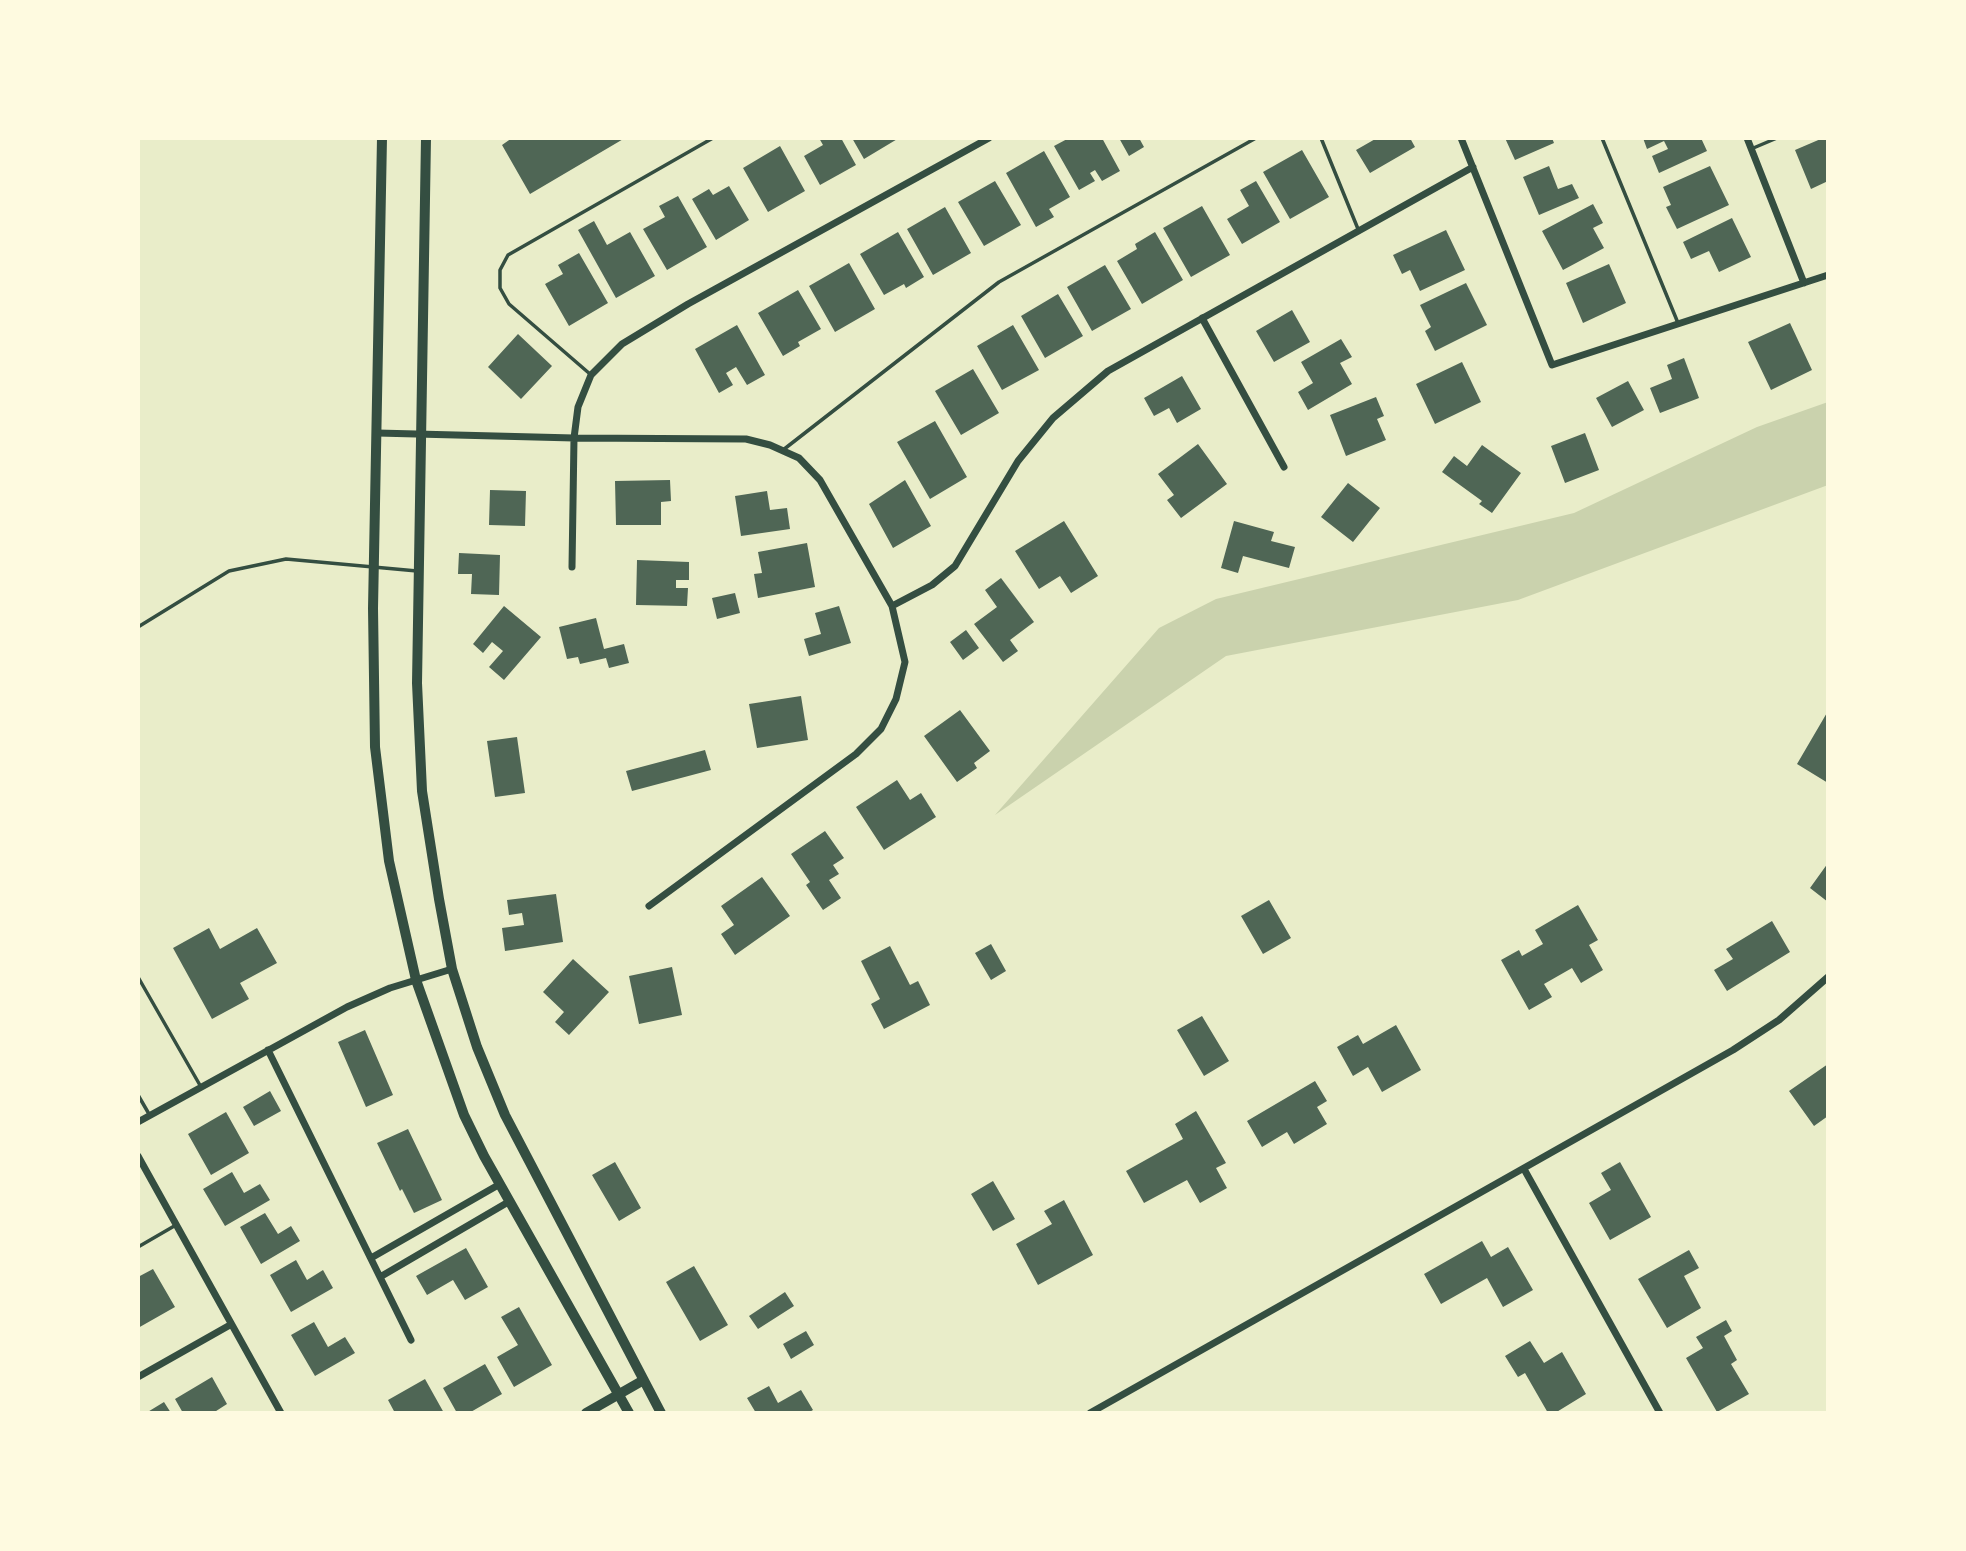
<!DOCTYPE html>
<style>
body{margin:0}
#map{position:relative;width:1966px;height:1551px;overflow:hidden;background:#e9edc9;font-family:Spectral,serif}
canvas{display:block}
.frame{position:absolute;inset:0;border:140px solid #fefae0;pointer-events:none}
</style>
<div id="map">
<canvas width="1966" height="1551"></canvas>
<div class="frame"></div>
</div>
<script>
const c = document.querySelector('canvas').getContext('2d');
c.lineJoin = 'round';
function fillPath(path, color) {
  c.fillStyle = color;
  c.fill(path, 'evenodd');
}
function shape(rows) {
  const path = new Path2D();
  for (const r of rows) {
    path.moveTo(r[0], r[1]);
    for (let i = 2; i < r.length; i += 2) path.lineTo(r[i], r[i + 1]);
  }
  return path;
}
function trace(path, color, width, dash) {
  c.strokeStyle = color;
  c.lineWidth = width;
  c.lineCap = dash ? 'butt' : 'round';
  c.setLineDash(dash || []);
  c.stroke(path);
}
fillPath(shape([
 [1828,402,1828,485,1518,600,1226,656,995,815,1159,628,1216,599,1574,513,1757,427]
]), '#cad2ad');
fillPath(shape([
 [512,138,625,138,530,194,502,145],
 [819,138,841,138,856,165,820,185,804,156,823,145],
 [852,138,899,138,864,159],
 [1069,138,1102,138,1120,171,1102,181,1095,170,1090,173,1095,181,1079,190,1054,146],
 [1119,138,1139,138,1144,147,1129,156],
 [1377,138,1410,138,1415,147,1370,173,1356,150],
 [1505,138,1552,138,1554,143,1515,160],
 [1643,138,1701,138,1707,151,1659,173,1652,156,1668,149,1664,141,1647,149],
 [1823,138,1828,138,1828,181,1811,189,1795,150],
 [780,146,805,191,768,212,743,168],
 [1302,150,1329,197,1290,219,1263,172],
 [1044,151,1070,197,1049,209,1054,217,1036,227,1006,173],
 [1549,166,1558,189,1572,184,1579,198,1539,215,1523,177],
 [1710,166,1729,205,1677,229,1666,207,1671,205,1663,187],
 [995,181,1021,225,984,246,958,202],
 [1256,181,1280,222,1242,244,1227,219,1249,206,1240,190],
 [729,186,749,220,716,240,692,199,709,189,713,195],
 [678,196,707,247,667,270,643,229,665,217,659,206],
 [1593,204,1603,223,1593,228,1604,248,1563,270,1542,231],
 [1202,206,1230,255,1191,277,1163,228],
 [945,207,971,253,933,275,907,229],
 [1732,218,1751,257,1719,272,1709,251,1691,259,1683,242],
 [594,221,607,245,630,232,655,276,616,298,578,230],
 [1446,230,1465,270,1420,291,1410,270,1402,274,1393,255],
 [898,232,924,277,906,288,904,284,884,295,860,254],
 [1155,232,1183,280,1142,304,1117,261,1137,249,1135,244],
 [579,253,608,303,569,326,545,284,563,274,558,265],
 [849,263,875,309,835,332,809,286],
 [1609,264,1626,303,1583,323,1566,283],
 [1105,265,1131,309,1092,331,1067,287],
 [1466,283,1487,325,1435,351,1425,331,1431,327,1420,305],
 [798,290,821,329,798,342,800,346,783,356,758,313],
 [1058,294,1083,336,1045,358,1021,316],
 [1292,310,1310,342,1274,362,1256,331],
 [1790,323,1812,370,1771,390,1748,342],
 [737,325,765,375,747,385,736,367,726,373,733,385,719,393,695,349],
 [1013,325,1039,370,1002,390,977,346],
 [518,334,552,366,521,399,488,367],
 [1341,339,1352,357,1340,363,1352,384,1308,410,1298,392,1313,383,1301,362],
 [1684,358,1699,398,1660,413,1650,388,1672,379,1667,365],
 [1462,362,1481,402,1435,424,1416,384],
 [973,369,999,413,961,435,935,391],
 [1182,376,1201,409,1177,423,1169,408,1154,416,1144,398],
 [1628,381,1644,410,1612,427,1596,398],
 [1376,397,1384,416,1377,419,1386,440,1346,456,1330,415],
 [935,421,967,477,930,499,897,442],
 [1585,433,1599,470,1565,483,1551,446],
 [1198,444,1227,484,1181,518,1167,500,1174,495,1158,474],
 [1482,445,1521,473,1492,513,1479,504,1482,501,1442,472,1454,456,1467,466],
 [670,480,671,501,661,502,661,525,616,525,615,481],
 [905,480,931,526,893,548,869,504],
 [1348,483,1380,508,1353,542,1321,517],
 [490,490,526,491,525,526,489,525],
 [767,491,770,510,787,508,790,529,741,536,735,496],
 [1064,521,1098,576,1071,593,1060,576,1039,589,1015,551],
 [1234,521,1274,532,1271,541,1295,547,1289,568,1243,556,1238,573,1221,568],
 [807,543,815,587,758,598,754,574,762,573,758,552],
 [459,553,500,555,499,595,471,594,472,574,458,574],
 [637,560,689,562,689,580,676,580,676,588,688,588,687,606,636,605],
 [1001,578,1034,622,1010,640,1018,651,1003,662,974,624,997,607,985,590],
 [735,593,740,613,717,619,712,598],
 [504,606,541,637,504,680,489,667,503,651,492,642,483,653,473,644],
 [839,606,851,643,809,656,804,639,821,634,815,613],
 [596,618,604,649,624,644,629,663,609,668,606,658,580,664,578,657,567,659,559,627],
 [966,630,979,648,963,660,950,642],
 [801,696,808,740,757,748,749,704],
 [960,710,990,751,974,763,977,768,957,782,924,736],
 [1828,711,1828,783,1797,764],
 [517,737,525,793,495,797,487,741],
 [705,750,711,770,632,791,626,771],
 [897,780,910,800,921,793,936,817,884,850,856,807],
 [825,831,844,858,833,865,839,874,829,880,841,898,823,910,806,885,810,882,791,854],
 [1828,863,1828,902,1810,888],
 [762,877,790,916,735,955,721,934,734,925,721,906],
 [556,894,563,942,505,951,502,928,524,925,522,913,509,915,507,900],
 [1269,900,1291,938,1263,954,1241,916],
 [1578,905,1598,940,1589,945,1603,970,1581,983,1572,968,1544,984,1552,997,1529,1010,1501,960,1519,950,1522,956,1543,944,1535,930],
 [1772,921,1790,952,1727,991,1714,970,1733,959,1726,949],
 [209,928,220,949,257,928,277,963,240,983,249,999,212,1019,173,948],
 [991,944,1006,971,991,980,975,953],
 [890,946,910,985,918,981,930,1005,884,1029,871,1004,880,999,861,961],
 [573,959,609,992,569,1035,555,1022,564,1012,543,992],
 [672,967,682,1015,639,1024,629,976],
 [1202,1016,1229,1061,1204,1076,1177,1030],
 [1396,1025,1421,1070,1382,1092,1368,1067,1353,1076,1337,1047,1358,1035,1363,1044],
 [365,1030,393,1095,366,1107,338,1042],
 [1828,1064,1828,1116,1814,1126,1789,1091],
 [1315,1081,1327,1101,1317,1107,1327,1124,1294,1144,1287,1132,1262,1147,1247,1121],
 [270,1091,281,1111,254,1126,243,1107],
 [1196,1111,1226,1163,1216,1168,1227,1188,1200,1203,1187,1180,1144,1203,1126,1171,1183,1139,1175,1124],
 [226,1112,249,1153,211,1175,188,1134],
 [408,1129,442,1200,414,1213,402,1189,400,1191,377,1143],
 [615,1162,641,1208,619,1221,592,1175],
 [1620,1162,1651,1217,1610,1240,1589,1203,1611,1190,1601,1173],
 [232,1172,244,1193,260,1184,270,1200,225,1226,203,1189],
 [993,1181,1015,1219,993,1231,971,1194],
 [1064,1200,1093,1255,1038,1285,1016,1244,1052,1224,1044,1211],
 [265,1213,278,1234,291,1226,300,1241,261,1264,240,1227],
 [1482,1241,1491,1257,1508,1247,1533,1290,1503,1307,1487,1278,1441,1304,1424,1274],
 [466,1248,488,1287,465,1300,453,1280,427,1295,416,1276],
 [1689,1250,1699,1268,1684,1276,1701,1308,1667,1328,1638,1279],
 [296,1260,307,1280,323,1270,333,1288,291,1312,270,1275],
 [694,1266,728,1325,700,1341,666,1282],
 [153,1269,175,1307,138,1328,138,1277],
 [785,1292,794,1306,758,1329,749,1316],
 [519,1307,552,1365,514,1387,497,1357,518,1345,501,1317],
 [1726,1320,1732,1331,1724,1336,1737,1360,1731,1364,1749,1394,1717,1412,1686,1358,1703,1348,1696,1337],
 [314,1322,328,1347,345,1337,355,1353,315,1376,291,1335],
 [806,1331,814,1345,791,1359,783,1344],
 [1530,1341,1544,1363,1562,1352,1586,1394,1555,1413,1548,1413,1525,1373,1518,1377,1505,1356],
 [485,1364,502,1394,469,1413,457,1413,443,1388],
 [212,1377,227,1404,213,1413,183,1413,175,1399],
 [425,1379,444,1413,395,1413,388,1400],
 [769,1386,778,1403,801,1390,813,1410,808,1413,756,1413,747,1398],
 [164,1402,171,1413,146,1413]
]), '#4f6655');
trace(shape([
 [1321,138,1358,229],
 [1602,138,1678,323],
 [1751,149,1777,138],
 [590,374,509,304,500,288,500,270,508,255,713,138],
 [783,450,999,282,1256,138],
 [138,627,229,571,286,559,417,571],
 [138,977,201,1087],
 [138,1095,149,1114],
 [138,1247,176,1225]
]), '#344e41', 3.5);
trace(shape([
 [1461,138,1552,365,1828,275],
 [1747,138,1804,283],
 [1202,318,1284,467],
 [377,433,574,438,746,439,770,445,799,458,820,480,892,606,905,662,896,699,881,729,856,754,649,906],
 [572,567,574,438,578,407,591,375,622,344,688,304,989,138],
 [892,606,932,585,955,566,1018,461,1053,418,1108,371,1473,167],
 [268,1050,411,1340],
 [138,1122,347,1007,390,988,452,969],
 [138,1156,281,1413],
 [1524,1169,1660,1413],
 [371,1258,500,1184],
 [380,1277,510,1201],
 [138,1377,230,1325],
 [1090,1413,1733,1050,1779,1020,1828,977]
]), '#344e41', 7);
trace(shape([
 [586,1413,642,1381]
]), '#344e41', 10);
trace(shape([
 [382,138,373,608,375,747,389,861,416,980,464,1115,484,1156,629,1413],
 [426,138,417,683,422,791,439,899,452,969,477,1047,505,1115,661,1413]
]), '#344e41', 10);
</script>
